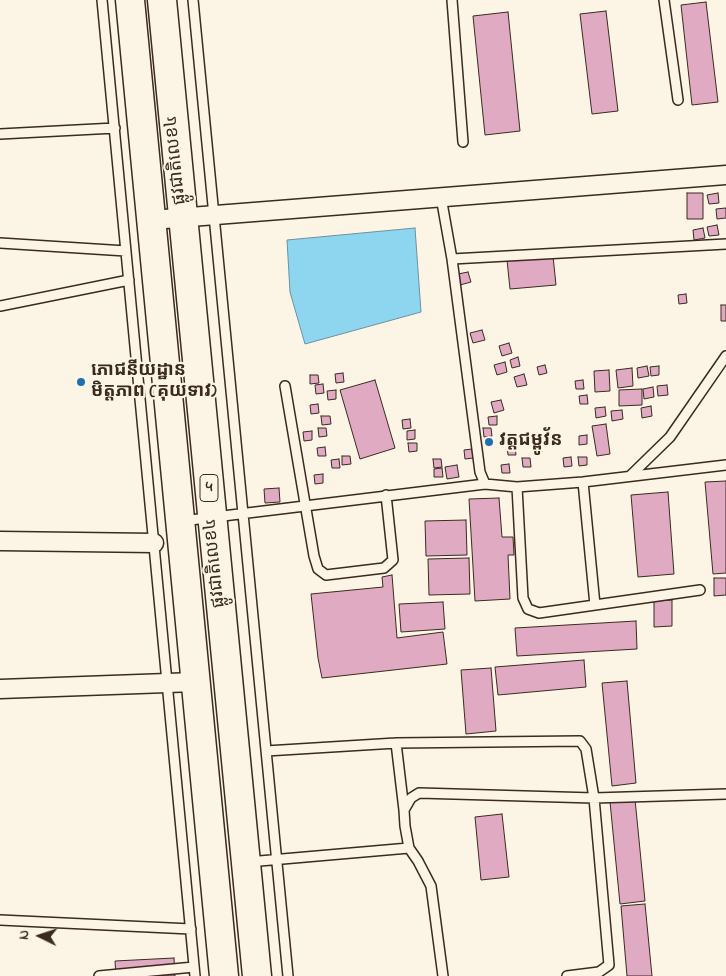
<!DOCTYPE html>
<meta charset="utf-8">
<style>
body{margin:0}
#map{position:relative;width:726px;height:976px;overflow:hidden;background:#fcf5e5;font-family:"Indie Flower",sans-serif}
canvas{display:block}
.north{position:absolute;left:15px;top:911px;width:50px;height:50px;-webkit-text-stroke:4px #fcf5e5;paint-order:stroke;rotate:274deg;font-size:14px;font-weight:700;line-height:20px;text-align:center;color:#3b2a1e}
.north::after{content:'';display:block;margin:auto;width:18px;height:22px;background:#3b2a1e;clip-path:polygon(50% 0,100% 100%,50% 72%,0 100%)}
</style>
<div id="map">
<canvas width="726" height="976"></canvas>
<div class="north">N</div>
</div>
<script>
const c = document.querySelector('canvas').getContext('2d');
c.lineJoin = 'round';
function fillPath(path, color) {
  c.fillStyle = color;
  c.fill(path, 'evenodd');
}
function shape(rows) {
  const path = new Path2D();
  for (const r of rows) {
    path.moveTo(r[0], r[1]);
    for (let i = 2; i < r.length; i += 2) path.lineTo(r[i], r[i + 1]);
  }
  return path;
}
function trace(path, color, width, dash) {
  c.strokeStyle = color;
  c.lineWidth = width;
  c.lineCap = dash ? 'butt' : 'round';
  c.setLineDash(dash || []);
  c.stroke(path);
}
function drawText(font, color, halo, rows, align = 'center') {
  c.font = font + ' "Indie Flower","Noto Sans Khmer",sans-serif';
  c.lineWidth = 4.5;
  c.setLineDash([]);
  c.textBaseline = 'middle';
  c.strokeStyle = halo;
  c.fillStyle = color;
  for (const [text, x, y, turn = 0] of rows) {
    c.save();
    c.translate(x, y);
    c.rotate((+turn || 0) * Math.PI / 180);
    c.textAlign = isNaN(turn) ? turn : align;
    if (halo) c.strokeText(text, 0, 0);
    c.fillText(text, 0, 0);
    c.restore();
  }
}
const water = shape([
 [415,228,421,312,305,344,290,292,287,240,415,228]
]);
fillPath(water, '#8ed6f0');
trace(water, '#6d919c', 1);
const building = shape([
 [706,2,718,102,692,105,681,5,706,2],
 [606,11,618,111,592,114,580,14,606,11],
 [508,12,520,131,485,135,473,16,508,12],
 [687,193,703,193,703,219,687,219,687,193],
 [718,193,719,203,709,204,707,195,718,193],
 [726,208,726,218,717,219,716,209,726,208],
 [717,225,719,235,709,236,707,227,717,225],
 [703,228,705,238,694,240,693,230,703,228],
 [553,256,556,285,510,289,507,260,553,256],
 [468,272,471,282,460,285,458,274,468,272],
 [686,294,687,303,679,304,678,295,686,294],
 [721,305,726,305,726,321,721,321,721,305],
 [482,330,485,340,473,343,470,333,482,330],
 [509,343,512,353,502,356,499,346,509,343],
 [518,357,520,366,512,368,510,360,518,357],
 [505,362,507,372,497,375,494,365,505,362],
 [545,365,547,373,539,375,537,367,545,365],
 [647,366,649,376,638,378,637,368,647,366],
 [659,366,659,375,651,376,650,367,659,366],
 [632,368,633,386,618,388,616,370,632,368],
 [609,370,610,391,595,392,594,371,609,370],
 [343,373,344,382,336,383,335,374,343,373],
 [524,374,527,385,517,387,514,377,524,374],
 [310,375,318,375,319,383,310,384,310,375],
 [375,380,395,448,360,459,340,390,375,380],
 [583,380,584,389,576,389,575,381,583,380],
 [323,384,324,393,316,394,315,385,323,384],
 [667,385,668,395,658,396,657,386,667,385],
 [653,387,654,397,644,399,643,389,653,387],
 [642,389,642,405,619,406,619,390,642,389],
 [336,390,336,399,328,400,327,391,336,390],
 [587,395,588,404,580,404,579,396,587,395],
 [501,400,504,410,494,413,491,402,501,400],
 [318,404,319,413,311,414,310,405,318,404],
 [651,406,652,416,642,418,641,408,651,406],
 [605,407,606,416,596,418,595,408,605,407],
 [622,410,623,419,612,421,611,411,622,410],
 [321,416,330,416,331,424,322,425,321,416],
 [497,416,497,425,489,425,488,417,497,416],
 [410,419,411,428,403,429,402,420,410,419],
 [606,424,610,454,597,456,592,426,606,424],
 [318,428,326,428,327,436,319,437,318,428],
 [483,428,491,428,492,436,484,437,483,428],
 [415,430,415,439,407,440,407,431,415,430],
 [312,431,312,440,304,441,303,432,312,431],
 [587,435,587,444,579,445,579,436,587,435],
 [408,443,417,443,417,451,409,452,408,443],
 [533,443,541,443,542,452,534,452,533,443],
 [515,446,516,455,508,455,507,447,515,446],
 [325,447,326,456,318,456,317,448,325,447],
 [472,449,473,458,465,459,464,450,472,449],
 [342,456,350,456,351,464,342,465,342,456],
 [571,457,572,466,564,467,563,458,571,457],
 [578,457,587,457,587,465,579,466,578,457],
 [522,458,530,458,531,467,523,467,522,458],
 [339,459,340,468,332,468,331,460,339,459],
 [433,459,441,459,442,467,434,468,433,459],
 [509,464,510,473,502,473,501,465,509,464],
 [457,465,459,477,447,479,445,467,457,465],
 [442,468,443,477,434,477,434,469,442,468],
 [323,474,323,483,315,484,314,475,323,474],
 [726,481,726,573,713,574,705,482,726,481],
 [279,488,280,502,265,503,264,489,279,488],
 [668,492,674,574,638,577,631,495,668,492],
 [499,498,502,537,513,537,514,555,508,555,510,599,475,601,469,499,499,498],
 [466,520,467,555,426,556,425,521,466,520],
 [469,558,470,594,429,595,428,559,469,558],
 [392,575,397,638,443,632,447,664,322,678,318,658,311,594,383,587,382,577,392,575],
 [714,578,726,578,726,595,714,596,714,578],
 [672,600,672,626,654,627,654,601,672,600],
 [443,602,445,629,401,632,399,604,443,602],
 [636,621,637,649,517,656,515,628,636,621],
 [584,660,586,687,498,695,495,667,584,660],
 [491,668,496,731,466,734,461,670,491,668],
 [627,681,636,783,612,786,602,683,627,681],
 [635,799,645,901,620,904,610,802,635,799],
 [502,814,509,877,481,880,475,817,502,814],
 [645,904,652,976,627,976,621,906,645,904],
 [174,958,175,976,116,976,115,961,174,958]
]);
fillPath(building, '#e0aac3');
trace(building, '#3b2a1e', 1);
const service = shape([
 [102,0,195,976],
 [193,0,288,976],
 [452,0,463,142],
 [664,0,678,100],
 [0,134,115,128],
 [0,243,126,251],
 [452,259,726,244],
 [0,306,129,280],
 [285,386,314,556,318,569,326,575,384,568,393,560,386,495],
 [630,476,670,437,726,356],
 [583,482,595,605],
 [485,484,517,487,523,598,528,609,539,613,700,590],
 [517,487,583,482,726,465],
 [182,521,485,484,480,472,452,259,441,197],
 [396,743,404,810],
 [266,751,396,743,580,741,586,749,594,798,609,965,599,972,567,976],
 [248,862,409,848],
 [0,920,191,929],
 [99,976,194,967],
 [443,976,431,886,418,861,409,848,405,826,404,810,411,798,419,793,594,798,726,794]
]);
const minor = shape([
 [152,220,726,175],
 [0,541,154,543],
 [0,689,195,682]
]);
const trunk = shape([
 [130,0,224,976],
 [162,0,257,976]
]);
trace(service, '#3b2a1e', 12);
trace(minor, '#3b2a1e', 21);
trace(trunk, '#3b2a1e', 31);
trace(service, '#fcf5e5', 9);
trace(minor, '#fcf5e5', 18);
trace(trunk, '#fcf5e5', 28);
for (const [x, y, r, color] of [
 [81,382,5,"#1f6fb2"],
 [489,442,5,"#1f6fb2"]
]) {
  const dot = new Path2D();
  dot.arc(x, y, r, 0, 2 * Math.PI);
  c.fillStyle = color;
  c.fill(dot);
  trace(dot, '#fcf5e5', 2);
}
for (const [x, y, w] of [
 [209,488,18]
]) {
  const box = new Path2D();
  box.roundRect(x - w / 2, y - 13.5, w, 27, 4);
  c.fillStyle = '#fcf5e5';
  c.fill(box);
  trace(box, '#3b2a1e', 1);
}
drawText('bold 16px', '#3b2a1e', null, [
 ["4",209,488]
]);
drawText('18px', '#3b2a1e', '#fcf5e5', [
 ["ផ្លូវជាតិលេខ៤",177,160,-96],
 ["ផ្លូវជាតិលេខ៤",216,563,-96]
]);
drawText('bold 18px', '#3b2a1e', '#fcf5e5', [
 ["ភោជនីយដ្ឋាន",91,372],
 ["មិត្តភាព (គុយទាវ)",91,393],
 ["វត្តជម្ពូវ័ន",499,442]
], 'left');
</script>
